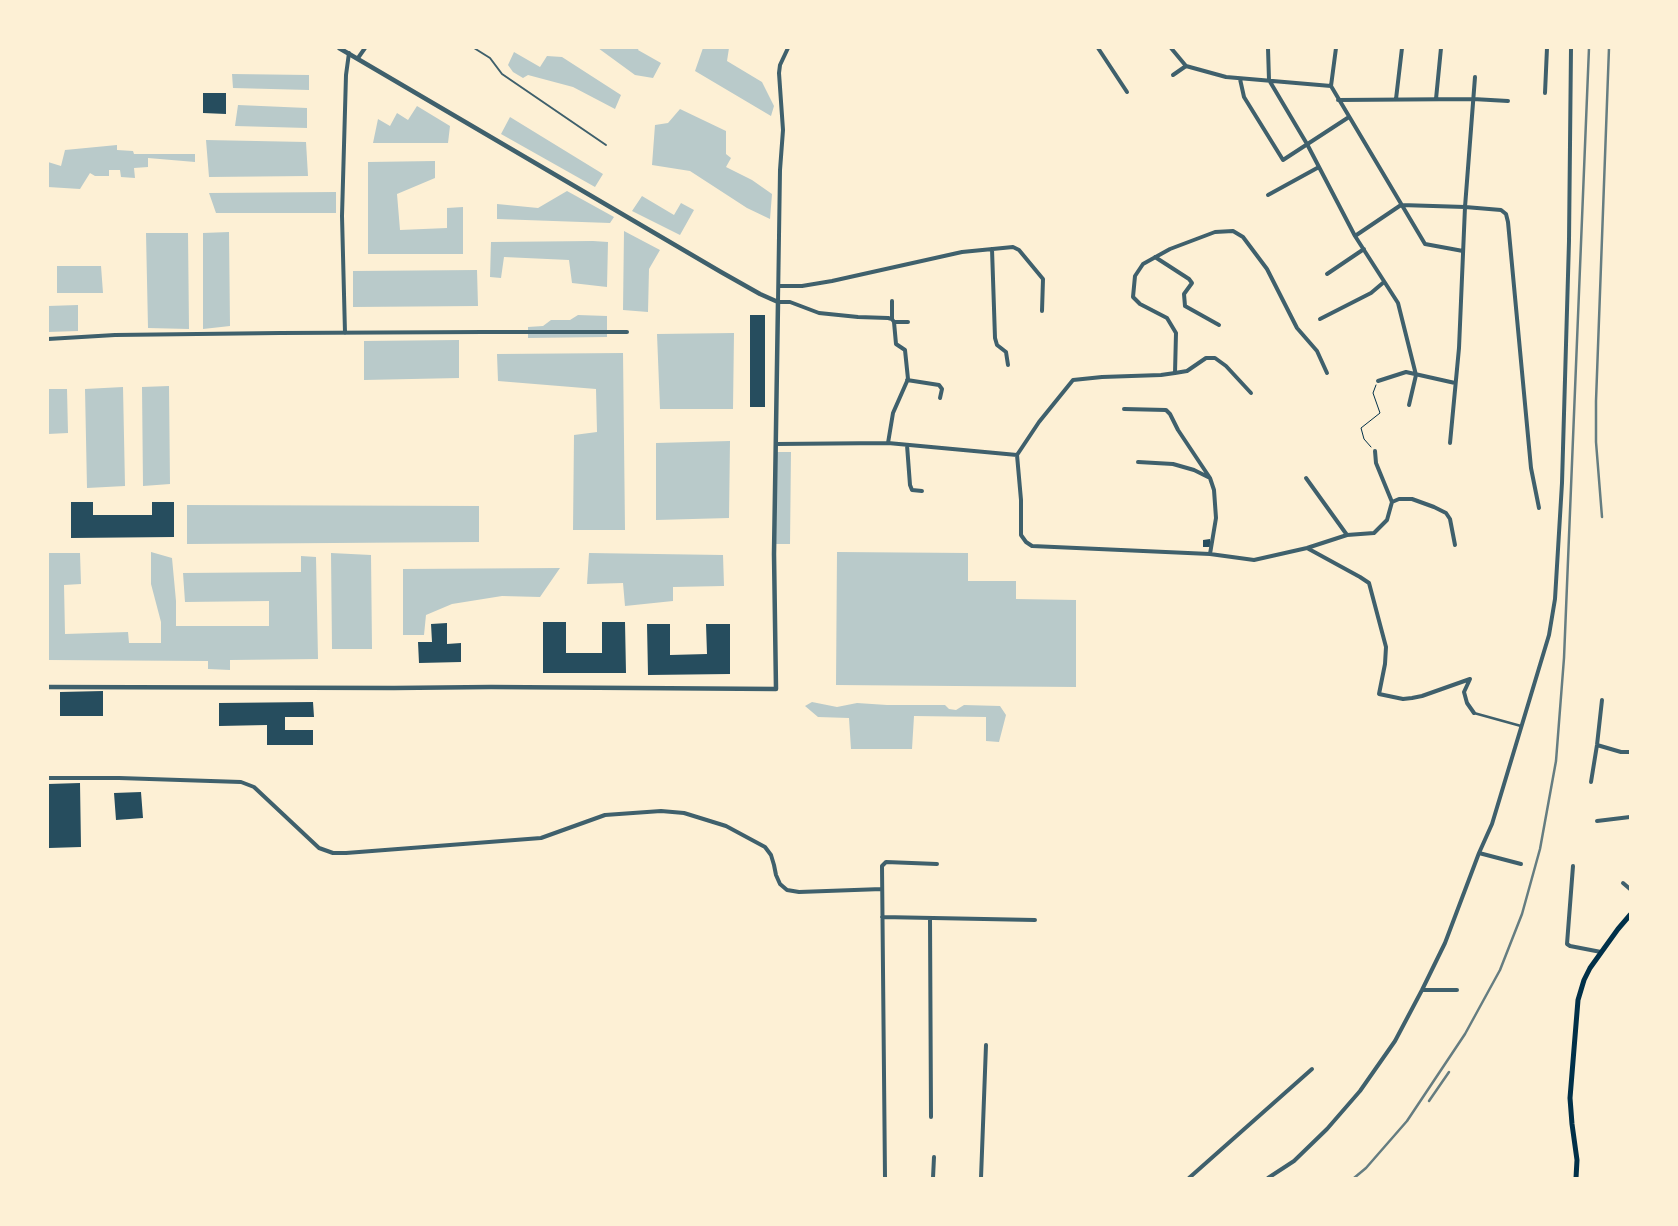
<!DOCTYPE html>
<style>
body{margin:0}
#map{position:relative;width:1678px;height:1226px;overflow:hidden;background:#fdf0d5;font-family:"Titillium Web",sans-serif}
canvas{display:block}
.frame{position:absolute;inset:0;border:49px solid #fdf0d5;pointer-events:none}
</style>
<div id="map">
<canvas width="1678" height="1226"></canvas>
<div class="frame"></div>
</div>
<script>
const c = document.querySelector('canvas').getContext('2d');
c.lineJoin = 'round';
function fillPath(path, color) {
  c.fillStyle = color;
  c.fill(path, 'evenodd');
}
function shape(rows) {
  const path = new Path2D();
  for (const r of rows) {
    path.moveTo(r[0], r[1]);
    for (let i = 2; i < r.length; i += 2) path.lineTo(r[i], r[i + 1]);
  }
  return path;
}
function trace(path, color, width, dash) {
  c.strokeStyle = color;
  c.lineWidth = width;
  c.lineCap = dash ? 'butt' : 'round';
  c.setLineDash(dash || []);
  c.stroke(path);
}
fillPath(shape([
 [598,48,639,48,638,50,661,63,653,78,635,75],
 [703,48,729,48,727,61,762,82,774,106,771,116,695,71],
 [514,52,540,67,547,56,562,57,621,95,615,109,573,87,528,75,523,78,513,72,508,65],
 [232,74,309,75,309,90,233,88],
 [238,105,307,108,307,128,235,126],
 [417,106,450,126,448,143,373,143,378,119,390,126,397,113,408,120],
 [680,109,726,131,726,154,731,158,726,167,752,180,772,194,770,219,747,208,690,171,652,165,655,125,668,123],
 [510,117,603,174,595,187,501,134],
 [206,140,306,142,308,176,209,177],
 [117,145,117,150,133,151,134,154,195,154,195,162,148,158,148,167,134,168,135,178,121,177,120,170,109,170,109,176,95,176,90,173,80,189,48,187,48,162,61,166,65,150],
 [435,161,435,178,397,194,400,230,447,228,447,208,463,207,463,254,368,254,368,162],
 [567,191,614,217,610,223,497,219,497,204,538,208],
 [336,192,336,213,216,213,209,193],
 [642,196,674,215,681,203,694,210,680,235,632,211],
 [624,231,660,250,649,269,648,312,623,310],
 [229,232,230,326,203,329,203,233],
 [146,233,188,233,189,329,148,328],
 [593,241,608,242,607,287,572,283,569,260,504,257,501,278,490,277,491,242],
 [57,266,101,266,103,293,57,293],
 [477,270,478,306,353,307,353,271],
 [78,305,78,331,48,332,48,306],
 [578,315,607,316,607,337,528,338,528,327,543,326,551,320,570,320],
 [734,333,733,409,660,409,657,334],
 [459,340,459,378,364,380,364,341],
 [623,353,625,530,573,530,574,435,597,432,596,389,498,381,497,354],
 [169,386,170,484,143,486,142,387],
 [123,387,125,486,87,488,85,389],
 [48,389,67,389,68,433,48,434],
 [730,441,729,518,656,520,656,443],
 [777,452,791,452,790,544,776,544],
 [187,505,479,506,479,542,187,544],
 [151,552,172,558,176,601,176,626,269,626,269,601,185,602,183,573,301,572,301,556,316,557,318,659,230,660,230,670,208,669,208,661,48,660,48,553,80,553,81,584,64,585,65,634,128,632,129,643,161,643,161,622,151,584],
 [837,552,968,553,968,581,1016,581,1016,599,1076,600,1076,687,836,685],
 [331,553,371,555,372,649,332,649],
 [589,553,723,555,724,586,673,587,673,601,625,606,623,583,587,584],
 [560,568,540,597,502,596,452,604,426,615,424,635,403,635,403,569],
 [812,702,837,707,857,703,887,705,945,705,949,709,956,710,964,705,1000,706,1006,715,999,742,986,741,986,717,914,716,912,749,851,749,849,718,818,717,805,706]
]), '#b9caca');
fillPath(shape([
 [203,93,226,93,226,114,203,113],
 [750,315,765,315,765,407,750,407],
 [71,502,93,502,93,515,152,515,152,502,174,502,174,537,71,538],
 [1210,539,1210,547,1203,547,1203,540],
 [543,622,566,622,566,653,602,653,602,622,625,622,626,673,543,673],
 [447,623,447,644,461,643,461,662,419,663,418,642,432,642,431,624],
 [647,624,670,624,670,655,707,654,706,624,730,624,730,674,648,675],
 [103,691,103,716,60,716,60,692],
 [313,702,314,717,285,717,285,730,313,730,313,745,267,745,267,725,219,726,219,703],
 [80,783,81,847,49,848,48,784],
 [141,792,143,818,116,820,114,793]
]), '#264d5e');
trace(shape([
 [1371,447,1364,439,1361,428,1380,413,1373,393,1376,385]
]), '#003049', 1);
trace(shape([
 [474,48,490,58,502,74,606,145]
]), '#3f606c', 2);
trace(shape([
 [1474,713,1521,726]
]), '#3f606c', 2.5);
trace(shape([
 [788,48,780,65,779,73,783,130,780,170,778,302,790,302,819,313,858,317,888,318,892,319,894,322,896,344,905,350,908,379,893,413,888,443],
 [1098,48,1127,92],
 [1171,48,1186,66,1226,77,1331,86],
 [1268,48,1269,80,1307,144,1355,236,1398,303,1416,375,1409,405],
 [1336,48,1331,86,1425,244,1463,251],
 [358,58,365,48],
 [1173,75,1186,66],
 [1240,79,1244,97,1283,160,1349,117],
 [1545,93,1547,48],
 [1396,99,1402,48],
 [1436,99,1441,48],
 [1338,100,1473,99,1508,101],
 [1268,195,1319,167],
 [1355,236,1401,205,1465,207,1501,210,1506,214,1508,222,1531,468,1539,508],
 [992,249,995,338,997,345,1006,352,1008,365],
 [1155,257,1189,279,1192,283,1184,294,1185,306,1219,325],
 [1327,274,1364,249],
 [779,286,802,286,832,281,962,252,1013,247,1019,250,1043,279,1042,311],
 [892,319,892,301],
 [1320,319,1371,293,1384,282],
 [894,322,908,322],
 [345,333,342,216,346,75,349,53],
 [48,339,115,335,280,333,484,332,627,332],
 [1175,373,1187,371,1206,358,1215,358,1226,366,1251,393],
 [907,380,939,385,942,389,940,398],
 [1378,381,1406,372,1455,383],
 [1124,409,1166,410,1170,414,1178,430,1210,478,1214,490,1216,518,1210,554],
 [1450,443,1459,348,1465,207,1475,77],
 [776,444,888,443,1017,455,1039,422,1073,380,1102,377,1161,375,1175,373,1176,333,1167,318,1140,304,1133,297,1135,276,1143,264,1170,249,1215,232,1233,231,1243,237,1267,269,1297,328,1317,351,1327,373],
 [907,445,910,485,912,490,922,491],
 [1375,451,1376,463,1392,502],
 [1017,455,1021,500,1021,535,1026,542,1032,546,1210,554,1254,560,1307,548,1347,535,1374,533,1387,520,1392,502],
 [1138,462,1173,464,1194,470,1208,477],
 [1306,478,1347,535],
 [1392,502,1399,499,1412,499,1434,507,1446,513,1450,519,1455,545],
 [1307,548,1360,577,1369,583,1386,647,1385,664,1379,694,1403,699,1412,698,1422,696,1470,679,1464,692,1467,703,1474,713],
 [1597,745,1621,752,1630,752],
 [48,778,119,778,241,782,254,787,319,848,333,853,346,853,541,838,605,815,661,811,684,813,726,826,765,847,771,855,774,865,776,875,780,884,787,890,799,892,882,889],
 [1591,782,1597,745,1602,700],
 [1597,821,1630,817],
 [1479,853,1521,864],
 [1573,866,1567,944,1570,946,1601,952],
 [1623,883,1630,889],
 [882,917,1035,920],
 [930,918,931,1117],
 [1422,990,1457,990],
 [885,1178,882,866,886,862,937,864],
 [933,1178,934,1157],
 [981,1178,986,1045],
 [1189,1178,1312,1069],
 [1268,1178,1294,1161,1327,1129,1360,1091,1395,1041,1422,990,1445,943,1479,853,1492,824,1549,635,1555,599,1562,483,1569,241,1571,48]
]), '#3f606c', 4);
trace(shape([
 [48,687,394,688,491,687,776,689,774,554,778,302,760,294,721,272,339,48]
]), '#3f606c', 4.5);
trace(shape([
 [1576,1178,1577,1160,1572,1124,1570,1098,1578,1000,1584,980,1590,968,1618,929,1630,915]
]), '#003049', 5);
trace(shape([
 [1602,517,1596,442,1596,401,1609,48],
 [1429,1101,1449,1072],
 [1354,1178,1366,1168,1407,1121,1465,1034,1500,970,1522,914,1540,849,1556,761,1564,658,1589,48]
]), '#657d81', 2.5);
</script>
